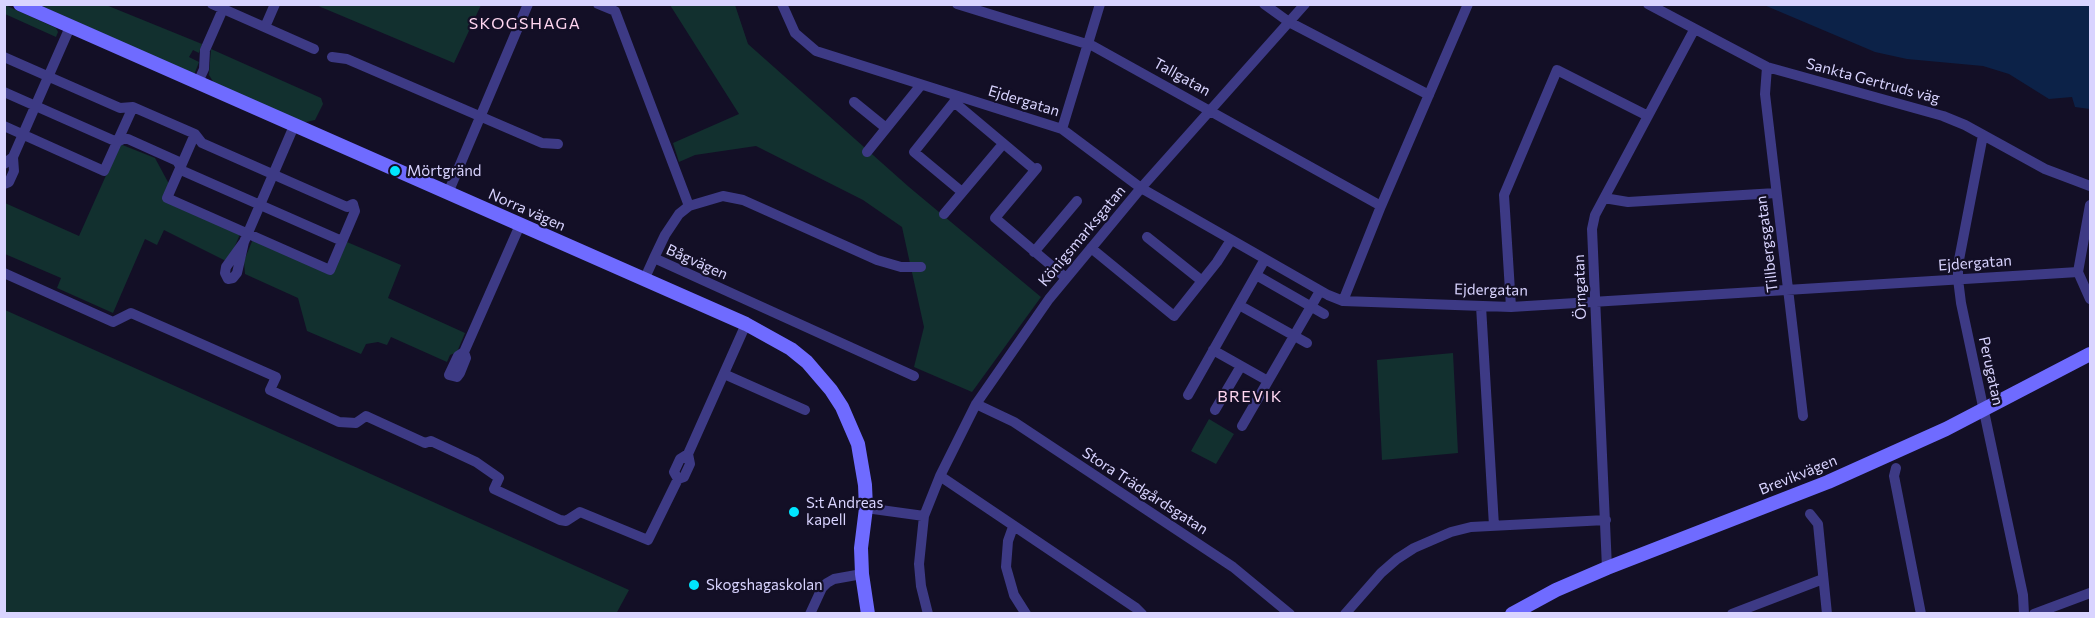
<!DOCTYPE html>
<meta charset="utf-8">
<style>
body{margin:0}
#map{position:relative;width:2095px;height:618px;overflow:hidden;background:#130f26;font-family:Commissioner,sans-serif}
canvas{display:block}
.frame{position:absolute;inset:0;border:6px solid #d9d4ff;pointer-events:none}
</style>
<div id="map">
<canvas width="2095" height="618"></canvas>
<div class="frame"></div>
</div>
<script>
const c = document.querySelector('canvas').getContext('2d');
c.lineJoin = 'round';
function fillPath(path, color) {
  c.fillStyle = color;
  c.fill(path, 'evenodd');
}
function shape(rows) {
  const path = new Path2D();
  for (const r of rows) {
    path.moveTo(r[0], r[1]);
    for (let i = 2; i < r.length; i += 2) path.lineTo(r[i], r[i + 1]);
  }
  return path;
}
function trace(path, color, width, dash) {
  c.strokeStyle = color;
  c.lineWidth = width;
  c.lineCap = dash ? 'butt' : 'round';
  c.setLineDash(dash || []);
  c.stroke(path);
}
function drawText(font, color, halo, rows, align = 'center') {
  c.font = font + ' Commissioner,sans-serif';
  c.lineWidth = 4.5;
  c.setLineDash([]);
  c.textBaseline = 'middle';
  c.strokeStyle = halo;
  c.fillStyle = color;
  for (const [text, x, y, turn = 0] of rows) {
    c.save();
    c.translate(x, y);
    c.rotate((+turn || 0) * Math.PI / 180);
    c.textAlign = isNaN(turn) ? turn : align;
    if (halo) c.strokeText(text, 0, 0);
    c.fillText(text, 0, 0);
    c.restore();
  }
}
fillPath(shape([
 [5,5,56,28,58,32,56,37,5,14],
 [40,5,106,5,202,44,199,53,193,50,189,57,199,62,194,75],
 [316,5,481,5,454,63],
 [670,5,735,5,748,44,909,187,1041,297,972,392,914,367,924,327,902,227,863,200,756,146,695,155,679,162,673,143,739,114],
 [211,49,321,98,323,104,315,120,302,123,214,83,209,75],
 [120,144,155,158,169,184,163,197,241,232,228,262,164,230,157,245,145,239,113,313,57,288,61,278,5,254,5,203,79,236],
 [253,239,332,273,347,242,401,265,388,298,465,333,457,352,450,355,447,362,391,337,387,345,378,342,366,344,361,354,307,331,298,298,245,274,244,261],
 [5,310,175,386,629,590,616,614,5,613],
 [1453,353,1458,453,1382,460,1377,360],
 [1209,419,1234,434,1216,464,1191,451]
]), '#12302f');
fillPath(shape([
 [1764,5,2090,5,2090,109,2075,107,2072,97,2049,99,2009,74,1983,66,1907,59,1875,52]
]), '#0c2248');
trace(shape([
 [212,4,314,49],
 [598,4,615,11,689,206],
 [782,4,795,33,816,51,1062,129,1141,188,1328,295,1343,301,1511,307,2078,272],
 [957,4,1093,46,1381,206],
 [1264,4,1289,22,1429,95],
 [1648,4,1767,67,1943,116,1965,125,2045,169,2090,186],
 [265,27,275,4],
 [4,57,120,108,133,107,195,134,202,143,347,207,353,204,355,211,330,270,167,198,195,134],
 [332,57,347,59,542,143,558,144],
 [1767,67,1765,94,1803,416],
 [198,82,204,69,205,50,223,9],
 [4,92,117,142,123,139,128,139,177,161,183,171,342,241],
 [956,96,954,102,914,152,962,192],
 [854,102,886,128],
 [954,102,1035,170],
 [4,126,104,171,133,107],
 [1062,129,1100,4],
 [1983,135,1958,265,1958,279,1961,303,2023,595,2024,614],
 [867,152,921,85],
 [4,164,13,157,70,27],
 [1037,168,995,218,1066,278],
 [4,184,9,182,14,171,13,157],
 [448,193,528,4],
 [1604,198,1628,202,1776,193],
 [2090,205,2078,272,2090,299],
 [944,214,1003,144],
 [1147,237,1202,281],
 [244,242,237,273,233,278,228,279,225,273,226,267,244,242,294,126],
 [1091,248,1174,316,1217,262,1231,240],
 [1034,252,1077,201],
 [4,273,113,322,131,313,179,334,276,377,270,390,339,422,356,423,366,416,425,443,431,441,476,462,499,478,494,489,560,520,566,521,580,512,648,540,678,479],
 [1256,275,1324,314],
 [644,280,654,258],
 [1343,301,1381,206,1468,4],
 [1239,305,1307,343],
 [1481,306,1494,526],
 [1511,307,1504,195,1557,70,1648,116],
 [1213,350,1268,381],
 [464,352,466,358,460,373,457,377,449,375,458,356,464,352,520,225],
 [724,374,805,410],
 [914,376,654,258,665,235,679,214,689,206,723,196,743,200,877,260,901,267,921,267],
 [1188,395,1265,259],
 [976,404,1014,422,1233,567,1290,614],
 [1215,410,1241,366],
 [1242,426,1320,291],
 [688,454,690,464,684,477,678,479,674,472,680,459,688,454,746,324],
 [1896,468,1894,476,1921,614],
 [940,476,1136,608,1142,614],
 [866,508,924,516],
 [1810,514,1818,524,1827,614],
 [1013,527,1008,541,1006,567,1014,595,1026,614],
 [1607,568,1592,229,1595,215,1694,30],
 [810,614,822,588,827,583,834,579,862,574],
 [928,614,921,586,919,564,924,516,940,476,976,404,1049,299,1141,188,1305,4],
 [1345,614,1381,573,1397,559,1414,548,1451,532,1471,527,1606,520],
 [1732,614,1823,579],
 [2034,614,2090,593]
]), '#3d3a85', 10);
trace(shape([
 [20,4,746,324,791,349,807,362,831,390,842,407,858,444,865,485,866,508,861,548,862,574,868,614],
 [1512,614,1556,590,1607,568,1828,482,1946,429,2090,354]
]), '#6f6bff', 14);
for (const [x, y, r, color] of [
 [395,171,6,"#00e5ff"],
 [794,512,6,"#00e5ff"],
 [694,585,6,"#00e5ff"]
]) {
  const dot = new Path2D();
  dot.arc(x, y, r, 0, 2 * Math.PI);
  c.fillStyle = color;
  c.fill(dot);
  trace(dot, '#130f26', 2);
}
drawText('15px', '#d9d4ff', '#130f26', [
 ["Tallgatan",1182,77,29],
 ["Sankta Gertruds väg",1873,81,15],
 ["Ejdergatan",1024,101,17],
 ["Norra vägen",527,210,24],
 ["Königsmarksgatan",1082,236,-50],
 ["Tillbergsgatan",1767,244,-97],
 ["Bågvägen",697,262,24],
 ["Ejdergatan",1975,263,-4],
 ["Örngatan",1580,287,-92],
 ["Ejdergatan",1491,290,1],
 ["Perugatan",1991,371,78],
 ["Brevikvägen",1798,475,-22],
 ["Stora Trädgårdsgatan",1145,491,33]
]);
drawText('15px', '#d9d4ff', '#130f26', [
 ["Mörtgränd",407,171],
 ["S:t Andreas",806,503],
 ["kapell",806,520],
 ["Skogshagaskolan",706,585]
], 'left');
c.letterSpacing = '1.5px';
drawText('16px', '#ffd6f0', '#130f26', [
 ["SKOGSHAGA",525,24],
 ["BREVIK",1250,397]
]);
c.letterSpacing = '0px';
</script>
